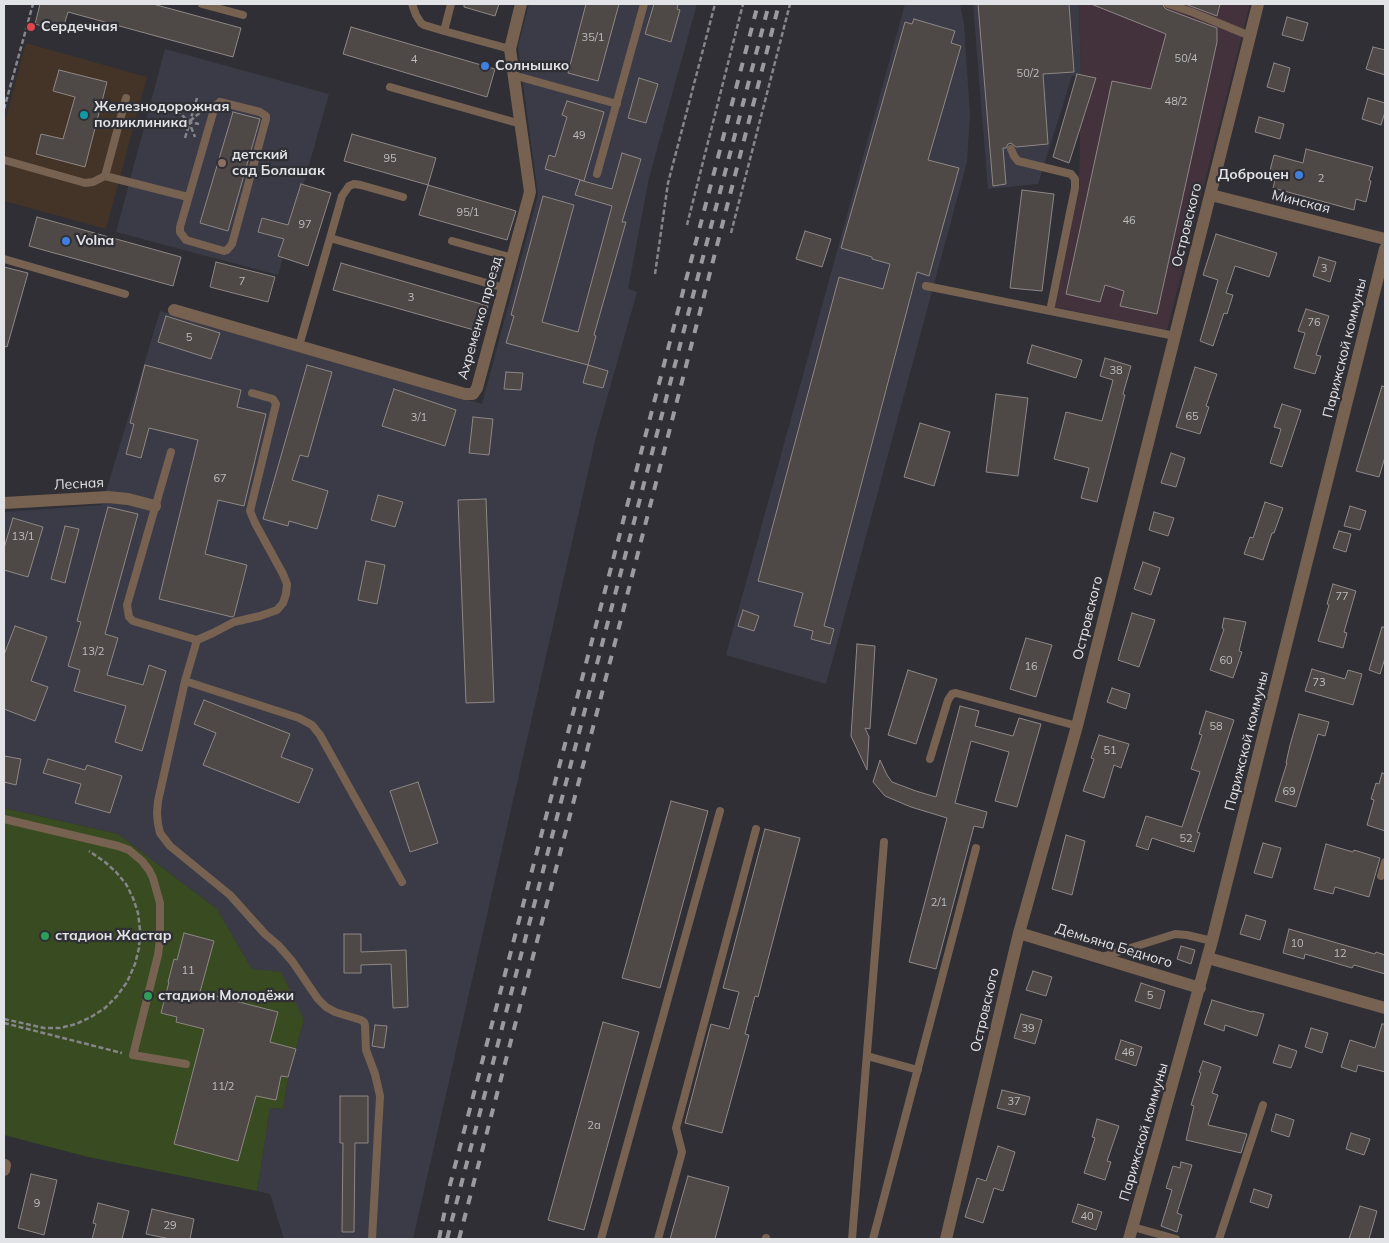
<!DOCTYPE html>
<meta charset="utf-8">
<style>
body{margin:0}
#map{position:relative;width:1389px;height:1243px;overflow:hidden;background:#2f2f35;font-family:Mulish,sans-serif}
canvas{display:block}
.frame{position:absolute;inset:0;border:5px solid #e2e3e6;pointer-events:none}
</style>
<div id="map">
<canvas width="1389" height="1243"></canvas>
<div class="frame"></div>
</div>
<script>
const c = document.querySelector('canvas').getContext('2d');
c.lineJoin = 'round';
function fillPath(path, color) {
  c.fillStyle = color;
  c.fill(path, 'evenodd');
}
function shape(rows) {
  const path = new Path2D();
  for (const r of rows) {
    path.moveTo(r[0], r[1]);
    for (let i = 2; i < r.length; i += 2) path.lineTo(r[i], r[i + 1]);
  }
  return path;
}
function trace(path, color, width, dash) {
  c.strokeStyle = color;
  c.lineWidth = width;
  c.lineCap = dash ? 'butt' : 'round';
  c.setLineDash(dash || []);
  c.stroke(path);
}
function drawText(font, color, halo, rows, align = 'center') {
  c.font = font + ' Mulish,sans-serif';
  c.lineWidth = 4.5;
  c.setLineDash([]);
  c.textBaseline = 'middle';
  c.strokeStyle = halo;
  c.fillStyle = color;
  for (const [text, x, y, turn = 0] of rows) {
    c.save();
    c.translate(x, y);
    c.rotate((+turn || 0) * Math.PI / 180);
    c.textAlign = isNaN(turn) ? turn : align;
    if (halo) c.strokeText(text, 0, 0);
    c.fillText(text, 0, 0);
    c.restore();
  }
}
fillPath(shape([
 [1079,4,1250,4,1167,330,1054,307,1079,189,1081,76]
]), '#43313c');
fillPath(shape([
 [529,4,697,4,649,178,628,289,637,292,596,437,413,1239,284,1239,270,1194,257,1191,270,1108,283,1109,288,1077,304,1020,252,969,217,909,118,834,4,808,4,512,102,505,160,311,482,404,538,195,518,46],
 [905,4,960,4,964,24,970,115,967,162,826,684,726,655],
 [973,4,1079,4,1081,76,1072,76,1038,184,988,189],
 [165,49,329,94,278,275,116,232]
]), '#3a3b46');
fillPath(shape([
 [26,43,147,77,106,229,4,201,4,125]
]), '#433427');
fillPath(shape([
 [4,808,118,834,217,909,252,969,281,972,304,1020,288,1077,283,1109,270,1108,257,1191,88,1157,4,1135]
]), '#394b20');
const building = shape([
 [40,4,153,4,241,28,233,57,68,12,62,32,35,24,40,4],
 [464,4,499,4,495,16,464,7,464,4],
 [586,4,619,4,598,81,568,73,586,4],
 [654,4,678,4,677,9,680,10,671,42,645,34,654,4],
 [978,4,1069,4,1074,72,1043,74,1048,144,1016,147,1011,143,1008,144,1006,148,1003,148,1006,184,993,186,978,4],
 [1091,4,1163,4,1164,7,1166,9,1217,28,1217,42,1157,314,1120,306,1124,291,1105,285,1100,302,1066,294,1112,81,1151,89,1166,34,1091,4],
 [1185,4,1220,4,1217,16,1185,4],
 [1287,17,1308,23,1303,41,1282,35,1287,17],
 [914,19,955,31,951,43,961,46,928,160,959,168,929,276,917,272,824,626,834,629,830,644,811,639,813,631,794,626,803,593,758,581,839,277,883,289,890,264,872,259,872,257,841,248,905,22,912,24,914,19],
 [351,27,495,69,487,97,343,54,351,27],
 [1373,47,1385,50,1385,75,1366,69,1373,47],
 [1274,63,1290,68,1284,92,1267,87,1274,63],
 [59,70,107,82,85,167,36,154,41,134,63,139,75,97,53,91,59,70],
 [1077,74,1096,78,1069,163,1053,157,1077,74],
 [639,78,658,84,646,123,628,118,639,78],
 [1368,98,1385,103,1385,112,1381,125,1362,119,1368,98],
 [567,101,604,112,584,181,545,169,549,155,555,157,567,117,562,115,567,101],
 [233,112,260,119,228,231,200,223,233,112],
 [1259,117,1284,124,1280,139,1255,132,1259,117],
 [352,134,436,158,428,185,344,161,352,134],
 [1306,149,1373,167,1369,180,1371,181,1366,202,1356,199,1354,210,1273,188,1275,180,1268,178,1274,155,1303,163,1306,149],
 [622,153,641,159,622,222,626,222,594,335,596,336,588,365,506,343,514,316,511,315,543,196,574,205,542,322,578,332,612,206,575,195,580,180,612,189,622,153],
 [301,184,331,193,308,266,278,256,284,239,258,232,262,218,288,225,301,184],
 [428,185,516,211,507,240,419,215,428,185],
 [1022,190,1054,194,1042,291,1010,288,1022,190],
 [37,217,181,257,173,286,29,246,37,217],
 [805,231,831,239,822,267,796,259,805,231],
 [1216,234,1277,253,1269,277,1235,266,1226,293,1233,295,1227,314,1224,313,1213,346,1200,341,1218,280,1203,275,1216,234],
 [1319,257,1336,262,1330,282,1313,276,1319,257],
 [216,262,275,277,268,302,210,287,216,262],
 [341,263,488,306,481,332,333,290,341,263],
 [4,267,28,273,7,347,4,346,4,267],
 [1306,309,1329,316,1316,355,1321,356,1315,374,1294,368,1305,333,1298,331,1306,309],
 [166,316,220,333,211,359,158,342,166,316],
 [1032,345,1082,360,1076,378,1027,363,1032,345],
 [1105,358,1131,366,1123,394,1125,395,1097,502,1081,498,1089,468,1054,459,1066,412,1102,421,1113,380,1100,376,1105,358],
 [145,365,241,390,237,407,266,414,244,506,218,500,205,554,247,565,234,616,232,617,159,599,198,440,149,428,141,458,126,454,134,424,130,423,145,365],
 [307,365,332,372,308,457,300,455,292,480,328,491,317,529,289,521,288,526,263,519,307,365],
 [588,365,608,371,603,388,583,383,588,365],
 [1195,367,1217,374,1206,406,1209,407,1200,434,1176,427,1195,367],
 [506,372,523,373,521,390,504,389,506,372],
 [1382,386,1385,387,1385,457,1379,477,1356,471,1382,386],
 [394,389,456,410,445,446,382,426,394,389],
 [996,394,1028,398,1018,476,986,472,996,394],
 [1282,404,1301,410,1282,467,1270,463,1281,429,1274,427,1282,404],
 [473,417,493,419,489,455,469,453,473,417],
 [920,423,950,432,934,486,904,477,920,423],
 [1171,453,1185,458,1176,487,1161,483,1171,453],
 [378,495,403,502,395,527,371,520,378,495],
 [486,499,494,702,466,703,458,500,486,499],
 [1265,502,1283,508,1274,533,1272,533,1263,560,1244,554,1250,537,1253,538,1265,502],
 [1350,506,1366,511,1360,530,1344,526,1350,506],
 [108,507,138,514,105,634,118,638,107,675,143,685,149,665,166,671,142,751,115,742,126,706,74,691,80,670,68,666,81,622,77,621,108,507],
 [1154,512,1174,518,1168,536,1149,530,1154,512],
 [13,518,43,527,28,577,4,570,4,548,13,518],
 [65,526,79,529,65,583,51,579,65,526],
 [1339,531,1351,534,1346,552,1333,548,1339,531],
 [366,561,385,565,377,604,358,600,366,561],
 [1143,562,1160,568,1151,595,1134,589,1143,562],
 [1333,584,1356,591,1344,632,1347,633,1343,648,1318,641,1329,605,1327,604,1333,584],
 [743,610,759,616,754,631,738,626,743,610],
 [1132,613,1155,620,1139,667,1118,660,1132,613],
 [1224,618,1246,622,1239,651,1242,652,1233,678,1210,670,1224,629,1222,628,1224,618],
 [15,626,47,637,31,681,48,687,35,721,4,709,4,655,15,626],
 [1382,627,1385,627,1385,658,1380,674,1369,670,1382,627],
 [1026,638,1052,645,1036,697,1010,689,1026,638],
 [857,644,875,646,870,729,865,728,869,737,867,770,851,736,857,644],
 [1312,669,1345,679,1348,670,1362,674,1353,705,1305,691,1312,669],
 [908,670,937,679,916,744,888,735,908,670],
 [1112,688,1130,694,1126,709,1107,702,1112,688],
 [204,700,290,734,281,757,313,769,299,803,203,765,216,733,194,724,204,700],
 [960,706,979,711,975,726,1013,736,1019,718,1041,724,1017,807,995,801,1009,752,971,741,955,803,987,812,983,828,974,826,936,969,909,962,947,818,911,807,885,796,873,782,880,760,887,775,892,782,916,791,936,797,960,706],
 [1206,711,1234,720,1197,832,1200,833,1194,852,1152,838,1148,850,1136,846,1146,816,1182,827,1200,772,1191,769,1202,735,1199,734,1206,711],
 [1299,714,1329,722,1325,736,1318,734,1296,807,1275,801,1287,763,1286,763,1290,745,1299,714],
 [1099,735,1129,744,1121,768,1114,765,1104,798,1083,791,1094,759,1091,758,1099,735],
 [4,756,21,759,16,785,4,782,4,756],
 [48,759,85,770,87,765,122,776,110,813,75,803,81,784,43,773,48,759],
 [1382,773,1385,774,1385,831,1367,825,1374,800,1371,799,1376,783,1379,784,1382,773],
 [418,782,438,843,410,852,390,791,418,782],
 [671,801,708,811,660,988,622,978,671,801],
 [765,829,800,838,758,997,755,996,745,1034,749,1035,722,1133,685,1123,711,1024,729,1029,739,992,723,988,765,829],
 [1066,835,1085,841,1072,895,1052,889,1066,835],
 [1263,843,1281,848,1272,878,1254,873,1263,843],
 [1326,844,1353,852,1354,850,1380,858,1369,897,1335,887,1333,894,1314,889,1326,844],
 [1246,915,1266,921,1260,940,1240,934,1246,915],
 [1289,929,1375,954,1376,952,1385,955,1385,974,1354,965,1352,968,1305,954,1304,959,1283,953,1289,929],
 [184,933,214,941,200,992,278,1012,270,1042,296,1049,288,1077,281,1076,276,1100,256,1096,238,1161,174,1144,204,1029,176,1022,177,1017,161,1013,169,982,168,982,174,959,177,960,184,933],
 [344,934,361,934,361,952,406,950,408,1007,393,1008,391,964,361,965,361,973,344,973,344,934],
 [1181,946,1195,950,1191,964,1177,959,1181,946],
 [1033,971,1052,977,1046,996,1026,990,1033,971],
 [1141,983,1165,991,1160,1009,1135,1001,1141,983],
 [1212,1000,1252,1012,1252,1011,1264,1014,1257,1036,1225,1025,1224,1031,1204,1024,1212,1000],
 [1021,1014,1042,1020,1035,1044,1014,1038,1021,1014],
 [603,1022,639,1032,584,1230,548,1220,603,1022],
 [1382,1024,1385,1024,1385,1072,1358,1065,1356,1072,1341,1067,1350,1040,1375,1048,1382,1024],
 [375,1025,387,1026,384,1048,372,1046,375,1025],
 [1311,1028,1328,1033,1322,1053,1305,1047,1311,1028],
 [1121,1040,1142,1047,1136,1066,1115,1059,1121,1040],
 [1279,1045,1297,1051,1291,1068,1273,1063,1279,1045],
 [1203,1061,1221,1067,1212,1093,1218,1095,1208,1125,1247,1134,1241,1153,1186,1140,1194,1106,1191,1105,1201,1073,1199,1072,1203,1061],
 [1002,1090,1030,1097,1025,1115,997,1108,1002,1090],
 [340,1096,368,1096,368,1143,355,1143,354,1232,342,1232,343,1143,340,1143,340,1096],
 [1276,1114,1294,1120,1289,1137,1271,1131,1276,1114],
 [1097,1119,1119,1126,1107,1161,1111,1162,1105,1180,1084,1173,1095,1138,1092,1137,1097,1119],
 [1351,1133,1370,1139,1364,1155,1346,1149,1351,1133],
 [998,1146,1015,1152,1003,1191,994,1188,983,1223,965,1217,977,1178,986,1181,998,1146],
 [1181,1162,1192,1165,1177,1213,1182,1215,1177,1232,1161,1226,1172,1190,1166,1188,1173,1166,1180,1168,1181,1162],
 [31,1174,57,1180,44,1235,18,1228,31,1174],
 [688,1176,729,1187,715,1239,670,1239,688,1176],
 [1254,1189,1272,1195,1268,1208,1250,1202,1254,1189],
 [98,1203,129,1211,122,1239,92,1239,96,1224,93,1223,98,1203],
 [1078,1204,1102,1212,1096,1230,1072,1222,1078,1204],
 [1360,1206,1377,1211,1369,1239,1349,1239,1360,1206],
 [152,1209,194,1219,190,1239,170,1239,146,1234,152,1209]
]);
fillPath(building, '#4e4846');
trace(building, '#8e8785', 1);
trace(shape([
 [4,109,33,4],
 [177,110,189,122,195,137],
 [190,121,203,110],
 [173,126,189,122,199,124],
 [185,138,197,98],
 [687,225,743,4],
 [731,233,790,4],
 [655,274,668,183,715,4],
 [4,1019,44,1028,60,1028,76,1024,91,1017,105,1008,117,996,127,982,135,964,139,948,140,930,138,913,133,898,126,884,116,872,105,862,89,851],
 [4,1023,122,1053]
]), '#85858a', 2.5, [5, 2.5]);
trace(shape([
 [202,4,243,15],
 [412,4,416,15,421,23,424,25,444,31],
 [451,4,444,31,510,49],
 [1168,4,1192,12,1250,36],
 [513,75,617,104],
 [390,87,521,124],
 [220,102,260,112,266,116,266,119,232,244,227,250,224,251,186,240,180,232,180,227,215,106,220,102],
 [1011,149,1014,156,1018,161,1071,174,1075,179,1075,188,1050,311],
 [4,160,85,183,93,182,105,176,188,197],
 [597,174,644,4],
 [105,176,126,98],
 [330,238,342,196,349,186,354,184,361,185,403,197],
 [452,241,513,258],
 [4,259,125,294],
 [926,286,1175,336],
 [299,346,330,238,504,288],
 [171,452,127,605,129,617,133,621,197,640,185,681,158,801,157,813,158,824,160,833,170,846,230,895,265,934,278,945,292,961,318,999,326,1007,335,1012,361,1020,364,1022,365,1025,366,1050,375,1074,380,1096,372,1239],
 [197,640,213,633,234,622,260,616,277,610,283,603,286,594,287,584,283,574,255,523,250,511,276,404,273,399,252,393],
 [185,681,299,718,312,725,320,735,402,882],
 [930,759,948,700,952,694,956,693,1077,726],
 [4,819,118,846,129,850,142,861,149,870,153,878,160,903,160,939,158,955,133,1055,186,1064],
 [1381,876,1385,862],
 [1102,957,1175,934,1187,935,1212,941],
 [867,1056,918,1070],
 [1133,1227,1176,1239],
 [601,1239,720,811],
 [658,1239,682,1152,676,1128,756,829],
 [766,1239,766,1238],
 [852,1239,884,842],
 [873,1239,976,848],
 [1219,1239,1263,1105]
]), '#776151', 8);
trace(shape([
 [1211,195,1385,239],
 [174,310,465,394,473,394,477,388,530,192,510,49,521,4],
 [4,503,108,497,128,499,155,506],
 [1019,933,1200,988],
 [1208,958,1385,1008],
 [4,1170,5,1165],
 [946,1239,1019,933,1077,726,1258,4],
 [1129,1239,1212,941,1385,249]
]), '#776151', 12);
trace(shape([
 [439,1239,450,1185,758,4],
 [447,1239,769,4],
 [459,1239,602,693,779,4]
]), '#9a9a9f', 4, [9, 9]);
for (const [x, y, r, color] of [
 [31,27,5,"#e0444e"],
 [485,66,5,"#3f7fe0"],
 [84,115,5,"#0f9aa8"],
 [222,163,5,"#8d6e63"],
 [1299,175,5,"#3f7fe0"],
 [66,241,5,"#3f7fe0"],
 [45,936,5,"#2e9e5b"],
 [148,996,5,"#2e9e5b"]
]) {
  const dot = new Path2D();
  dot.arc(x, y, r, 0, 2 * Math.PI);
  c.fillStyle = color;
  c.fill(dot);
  trace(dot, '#2f2f35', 2);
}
drawText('11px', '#bdbcbe', null, [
 ["35/1",593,38],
 ["50/4",1186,59],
 ["4",414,60],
 ["50/2",1028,74],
 ["48/2",1176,102],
 ["49",579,136],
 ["95",390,159],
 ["2",1321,179],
 ["95/1",468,213],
 ["46",1129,221],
 ["97",305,225],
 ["3",1324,269],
 ["7",242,282],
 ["3",411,298],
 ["76",1314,323],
 ["5",189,338],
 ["38",1116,371],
 ["65",1192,417],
 ["3/1",419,418],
 ["67",220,479],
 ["13/1",23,537],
 ["77",1342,597],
 ["13/2",93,652],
 ["60",1226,661],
 ["16",1031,667],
 ["73",1319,683],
 ["58",1216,727],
 ["51",1110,751],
 ["69",1289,792],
 ["52",1186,839],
 ["2/1",939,903],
 ["10",1297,944],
 ["12",1340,954],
 ["11",188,971],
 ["5",1150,996],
 ["39",1028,1029],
 ["46",1128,1053],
 ["11/2",223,1087],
 ["37",1014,1102],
 ["2а",594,1126],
 ["9",37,1204],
 ["40",1087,1217],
 ["29",170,1226]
]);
drawText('bold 14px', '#e2e3e6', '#2f2f35', [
 ["Сердечная",41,27],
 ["Солнышко",495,66],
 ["Железнодорожная",94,107],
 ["поликлиника",94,123],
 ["детский",232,155],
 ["сад Болашак",232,171],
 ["Доброцен",1289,175,"right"],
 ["Volna",76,241],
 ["стадион Жастар",55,936],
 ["стадион Молодёжи",158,996]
], 'left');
drawText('14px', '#e2e3e6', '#2f2f35', [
 ["Минская",1301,202,14],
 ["Островского",1187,225,-76],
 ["Ахременко проезд",480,318,-74],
 ["Парижской коммуны",1345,348,-76],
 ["Лесная",79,484,-3],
 ["Островского",1088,618,-76],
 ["Парижской коммуны",1247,741,-76],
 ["Демьяна Бедного",1114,946,17],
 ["Островского",985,1010,-77],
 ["Парижской коммуны",1144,1132,-74]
]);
</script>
